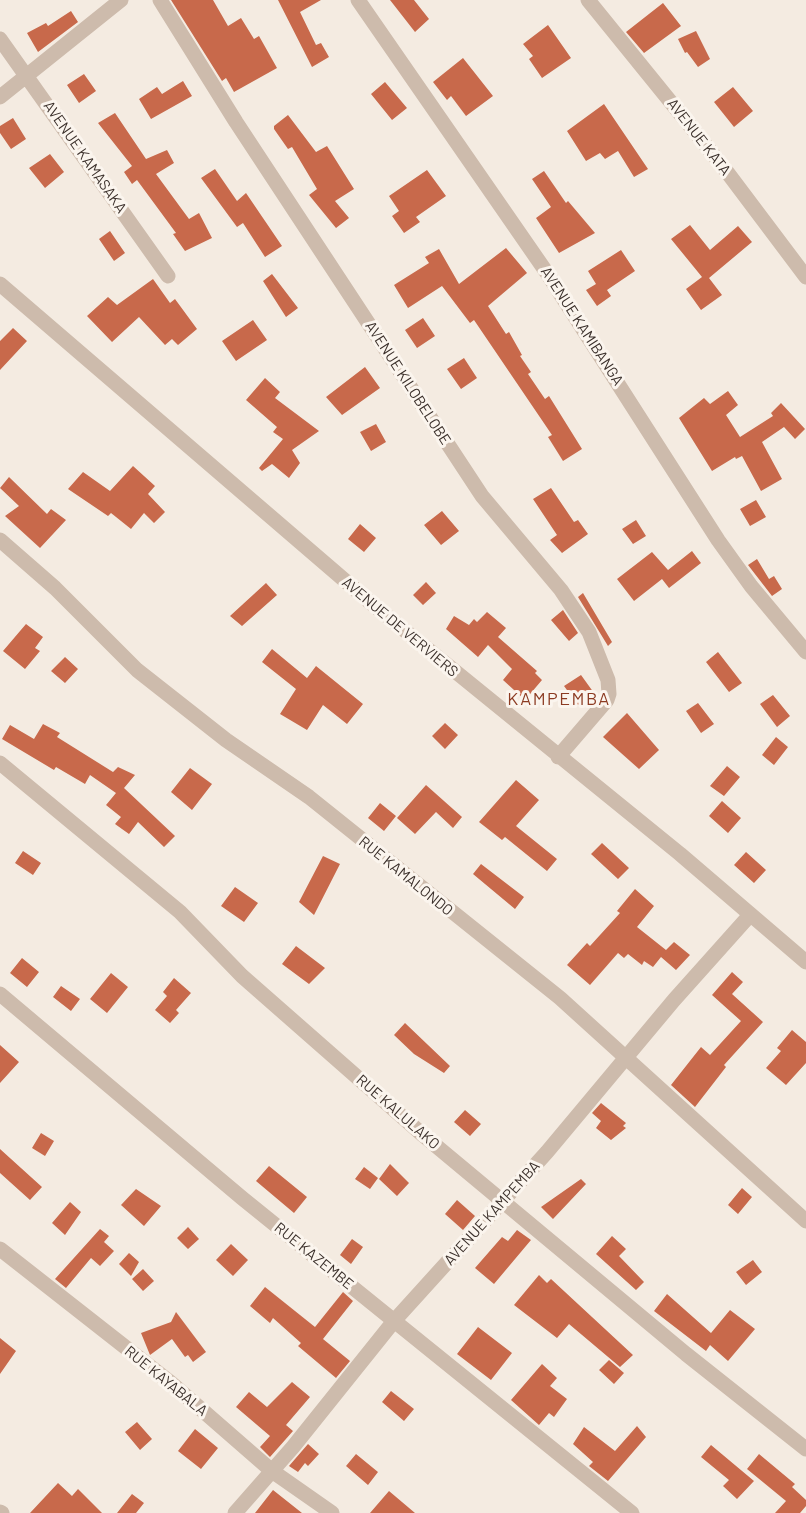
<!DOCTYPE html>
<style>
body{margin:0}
canvas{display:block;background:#f4ebe1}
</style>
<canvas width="806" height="1513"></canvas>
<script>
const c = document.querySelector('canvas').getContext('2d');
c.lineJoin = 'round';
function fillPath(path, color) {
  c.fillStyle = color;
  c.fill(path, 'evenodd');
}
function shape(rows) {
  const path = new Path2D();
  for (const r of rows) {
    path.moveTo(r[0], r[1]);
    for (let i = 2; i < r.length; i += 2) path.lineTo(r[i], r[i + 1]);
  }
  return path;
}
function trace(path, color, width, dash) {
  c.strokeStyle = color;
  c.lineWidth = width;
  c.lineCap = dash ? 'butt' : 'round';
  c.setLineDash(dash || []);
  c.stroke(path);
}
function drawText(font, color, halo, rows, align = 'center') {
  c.font = font + ' Barlow,sans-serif';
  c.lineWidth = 6;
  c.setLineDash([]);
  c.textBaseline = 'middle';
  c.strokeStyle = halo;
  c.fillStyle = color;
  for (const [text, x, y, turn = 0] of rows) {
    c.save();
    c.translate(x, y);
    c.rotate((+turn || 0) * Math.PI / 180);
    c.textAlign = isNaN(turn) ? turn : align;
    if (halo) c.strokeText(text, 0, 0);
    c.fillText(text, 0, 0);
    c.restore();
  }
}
fillPath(shape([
 [171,0,213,0,228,26,241,18,254,39,259,36,277,68,234,92,226,78,222,81],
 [278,0,321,0,300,12,316,45,321,43,329,57,312,67],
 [390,0,414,0,429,19,415,32],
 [663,3,681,26,644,53,626,32],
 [71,11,78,22,38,52,27,33,46,23,48,26],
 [548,25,571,58,542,78,529,59,533,56,523,44],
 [696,31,710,59,698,67,687,52,685,53,678,39],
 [463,58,493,96,466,116,451,96,447,100,433,82],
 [84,74,96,91,79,103,67,85],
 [183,81,192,96,151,119,139,99,157,87,162,94],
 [385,82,407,108,392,120,371,94],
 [733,87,753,111,734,127,714,102],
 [604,104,648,169,634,177,618,151,605,159,600,153,586,161,567,131],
 [115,113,146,159,167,150,174,163,156,174,189,219,199,213,212,238,185,251,173,234,176,233,137,180,132,184,124,172,132,166,98,123],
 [288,115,316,152,327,146,354,189,335,201,349,218,336,228,309,195,317,189,292,147,288,149,274,129,274,126],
 [13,118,26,139,11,149,0,133,0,126],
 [50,154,64,172,45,188,29,168],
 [215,169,237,201,246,193,282,246,265,257,243,223,237,227,201,178],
 [427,170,446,196,416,217,420,222,404,233,392,216,399,211,389,196],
 [544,171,566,203,568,201,595,233,559,253,536,218,551,207,532,179],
 [690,225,710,250,738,226,752,242,709,278,722,295,701,310,686,289,702,277,671,239],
 [110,231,125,253,114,261,99,239],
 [506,248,527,273,488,306,506,334,509,332,522,355,520,356,531,372,528,374,545,399,549,396,582,449,563,461,548,437,552,435,474,320,470,323,442,286,408,308,394,285,429,263,425,257,439,249,459,284],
 [621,250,635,271,607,290,611,296,597,306,586,290,596,284,588,271],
 [272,274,298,308,286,317,263,281],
 [153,279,170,303,175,299,197,329,178,345,172,339,165,345,139,317,112,342,87,316,108,297,117,305],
 [423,318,435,336,417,348,405,330],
 [253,320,267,340,236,361,222,341],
 [13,328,27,341,0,370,0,341],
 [464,358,477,378,461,389,447,369],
 [365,367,380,388,342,415,326,397],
 [265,378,280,392,275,398,319,431,292,450,300,463,289,478,272,464,262,471,259,468,283,439,273,432,277,427,246,400],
 [728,391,738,405,726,415,740,437,773,416,771,413,781,403,805,429,795,439,784,427,762,442,782,479,761,491,742,456,736,459,735,457,712,471,679,418,704,398,710,404],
 [376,424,386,442,371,451,360,432],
 [133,466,155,486,148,494,165,512,154,523,144,513,131,529,111,513,108,516,68,489,83,472,110,491],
 [9,477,47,514,51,509,66,520,40,548,5,516,19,506,0,488],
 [551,488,574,522,578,520,588,534,562,553,550,540,557,535,533,499],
 [756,500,766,517,750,526,740,509],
 [442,511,459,531,441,545,424,525],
 [636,520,646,536,633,544,622,529],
 [360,524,376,538,364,552,348,539],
 [692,551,701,563,669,588,662,579,634,601,617,579,652,552,668,570],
 [757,559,769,579,774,576,782,589,772,596,748,565],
 [426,582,436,593,423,605,413,595],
 [266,583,277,595,242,626,230,616],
 [583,593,612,642,608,646,578,597],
 [563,610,578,633,569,641,551,620],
 [487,612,506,628,498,637,537,671,535,673,542,680,525,700,503,680,512,669,488,645,478,657,446,629,454,616,469,625,474,619,477,622],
 [26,624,43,637,35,648,40,651,25,669,3,651],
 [272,649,307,678,316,666,363,704,347,724,323,705,307,730,280,714,296,689,262,662],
 [718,652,742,683,729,692,706,662],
 [65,657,78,669,65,683,51,671],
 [581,675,594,693,578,705,564,686],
 [773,695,790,716,777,727,760,704],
 [698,703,714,724,701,733,686,711],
 [627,713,659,750,639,769,603,737],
 [445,723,458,735,445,749,432,736],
 [43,724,60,733,57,737,113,772,118,767,135,775,124,788,175,836,164,847,138,822,129,834,115,824,121,817,106,805,116,793,90,775,85,784,56,767,54,770,2,739,10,725,34,739],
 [776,737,788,747,774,765,762,755],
 [727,766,740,777,724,796,710,786],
 [190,768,212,784,192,810,171,792],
 [516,780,539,800,516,826,557,859,547,871,505,837,502,840,479,822],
 [426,785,462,817,453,828,436,812,415,834,397,818],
 [722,801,741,818,728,833,709,816],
 [380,803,396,816,384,831,368,818],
 [602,843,629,868,618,879,591,854],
 [23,851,41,863,33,875,15,863],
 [746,852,766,870,754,883,734,865],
 [323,856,340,864,314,915,299,902],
 [481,864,524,897,515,909,473,874],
 [235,887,258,903,244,922,221,906],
 [635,889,654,906,637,927,666,950,674,942,690,955,676,970,661,957,653,967,644,961,642,965,628,954,624,958,618,953,590,985,567,965,587,943,590,946,620,913,617,911],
 [296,946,325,968,309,984,282,964],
 [22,958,39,972,27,987,10,973],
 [732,972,743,982,732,994,763,1022,724,1065,726,1067,695,1107,671,1085,701,1047,710,1055,741,1021,712,995],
 [111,973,128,987,107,1013,90,999],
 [174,978,191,993,176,1010,179,1013,170,1023,155,1010,167,996,163,992],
 [61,986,80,999,71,1011,53,997],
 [405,1023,450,1066,444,1073,414,1054,394,1035],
 [792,1030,806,1042,806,1063,786,1085,766,1068,781,1051,777,1048],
 [0,1045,19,1062,0,1083],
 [601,1103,626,1123,623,1126,626,1128,611,1140,596,1128,601,1121,592,1113],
 [465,1110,481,1124,470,1136,454,1122],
 [41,1133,54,1141,45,1156,32,1148],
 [0,1149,42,1187,30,1200,0,1173],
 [390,1164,409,1183,397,1196,379,1179],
 [269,1166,307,1197,294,1213,256,1181],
 [364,1167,378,1178,370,1189,355,1179],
 [581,1179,586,1184,553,1219,541,1207],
 [742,1188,752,1197,738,1214,728,1205],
 [136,1189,161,1206,144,1226,121,1205],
 [457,1200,475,1216,463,1230,445,1214],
 [70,1202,81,1212,65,1235,52,1223],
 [188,1227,199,1239,188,1249,177,1238],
 [100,1229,109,1236,104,1242,114,1251,100,1266,91,1258,66,1288,55,1279],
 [517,1230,531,1240,494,1284,475,1268,502,1237,508,1241],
 [612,1236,626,1249,619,1256,644,1282,636,1290,596,1254],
 [352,1239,363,1247,351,1264,340,1255],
 [231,1244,248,1260,233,1276,216,1260],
 [129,1253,139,1262,131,1276,119,1264],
 [753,1260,762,1272,746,1285,736,1272],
 [143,1269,154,1281,143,1291,132,1279],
 [539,1275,547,1283,551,1279,633,1355,620,1367,569,1324,557,1338,514,1305],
 [265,1287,315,1327,343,1292,353,1301,323,1339,350,1361,336,1378,298,1346,301,1343,273,1318,270,1323,250,1306],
 [667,1294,711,1333,730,1310,755,1329,728,1361,710,1345,706,1351,654,1311],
 [176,1312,206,1352,193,1362,188,1355,185,1357,172,1339,150,1355,141,1333,171,1322],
 [478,1327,512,1353,491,1380,457,1354],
 [0,1338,16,1351,0,1374],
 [609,1360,624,1373,614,1384,599,1370],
 [542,1364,557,1378,550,1386,567,1399,554,1417,549,1413,539,1425,511,1400],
 [292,1382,310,1397,286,1425,293,1431,270,1457,260,1447,270,1436,236,1407,249,1392,267,1407],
 [391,1391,414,1409,404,1421,382,1402],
 [137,1422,152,1439,140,1450,125,1432],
 [637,1426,646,1437,608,1481,589,1466,593,1462,573,1444,584,1427,615,1451],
 [195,1429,218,1448,201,1469,178,1451],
 [308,1444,319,1454,308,1466,305,1463,298,1472,289,1466],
 [711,1445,754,1481,737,1499,723,1486,729,1480,701,1457],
 [356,1454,378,1472,368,1485,346,1466],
 [759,1454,795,1484,792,1487,806,1500,806,1506,800,1513,775,1513,786,1501,747,1469],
 [58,1483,72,1496,78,1489,102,1513,30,1513],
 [273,1490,302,1513,255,1513],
 [389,1491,415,1513,370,1513],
 [132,1494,144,1503,136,1513,117,1513]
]), '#c8694b');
trace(shape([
 [160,0,236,122,482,496,561,590,589,632,608,680,609,694,607,700,558,757],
 [358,0,547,273,718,540,751,586,806,652],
 [588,0,721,164,806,277],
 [0,39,168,276],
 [0,97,121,0],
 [0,284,371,603,680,854,806,962],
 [0,540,55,588,137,670,226,740,309,797,560,998,806,1221],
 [0,763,180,912,242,976,423,1135,686,1354,806,1449],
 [0,994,242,1198,632,1513],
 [0,1249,171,1383,272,1471,332,1513],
 [0,1512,2,1513],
 [235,1513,293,1447,394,1321,547,1152,674,1000,750,915]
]), '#cdbbac', 15);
drawText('15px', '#3b302b', '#fbf5ee', [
 ["AVENUE KATA",699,137,52],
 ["AVENUE KAMASAKA",85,157,55],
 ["AVENUE KAMIBANGA",582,326,57],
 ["AVENUE KILOBELOBE",408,383,57],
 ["AVENUE DE VERVIERS",400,627,40],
 ["RUE KAMALONDO",406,876,39],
 ["RUE KALULAKO",398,1112,41],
 ["AVENUE KAMPEMBA",492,1213,-48],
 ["RUE KAZEMBE",314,1256,39],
 ["RUE KAYABALA",166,1381,39]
]);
c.letterSpacing = '1.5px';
drawText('18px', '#8c3b22', '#fbf5ee', [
 ["KAMPEMBA",559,699]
]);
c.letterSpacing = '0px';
</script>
